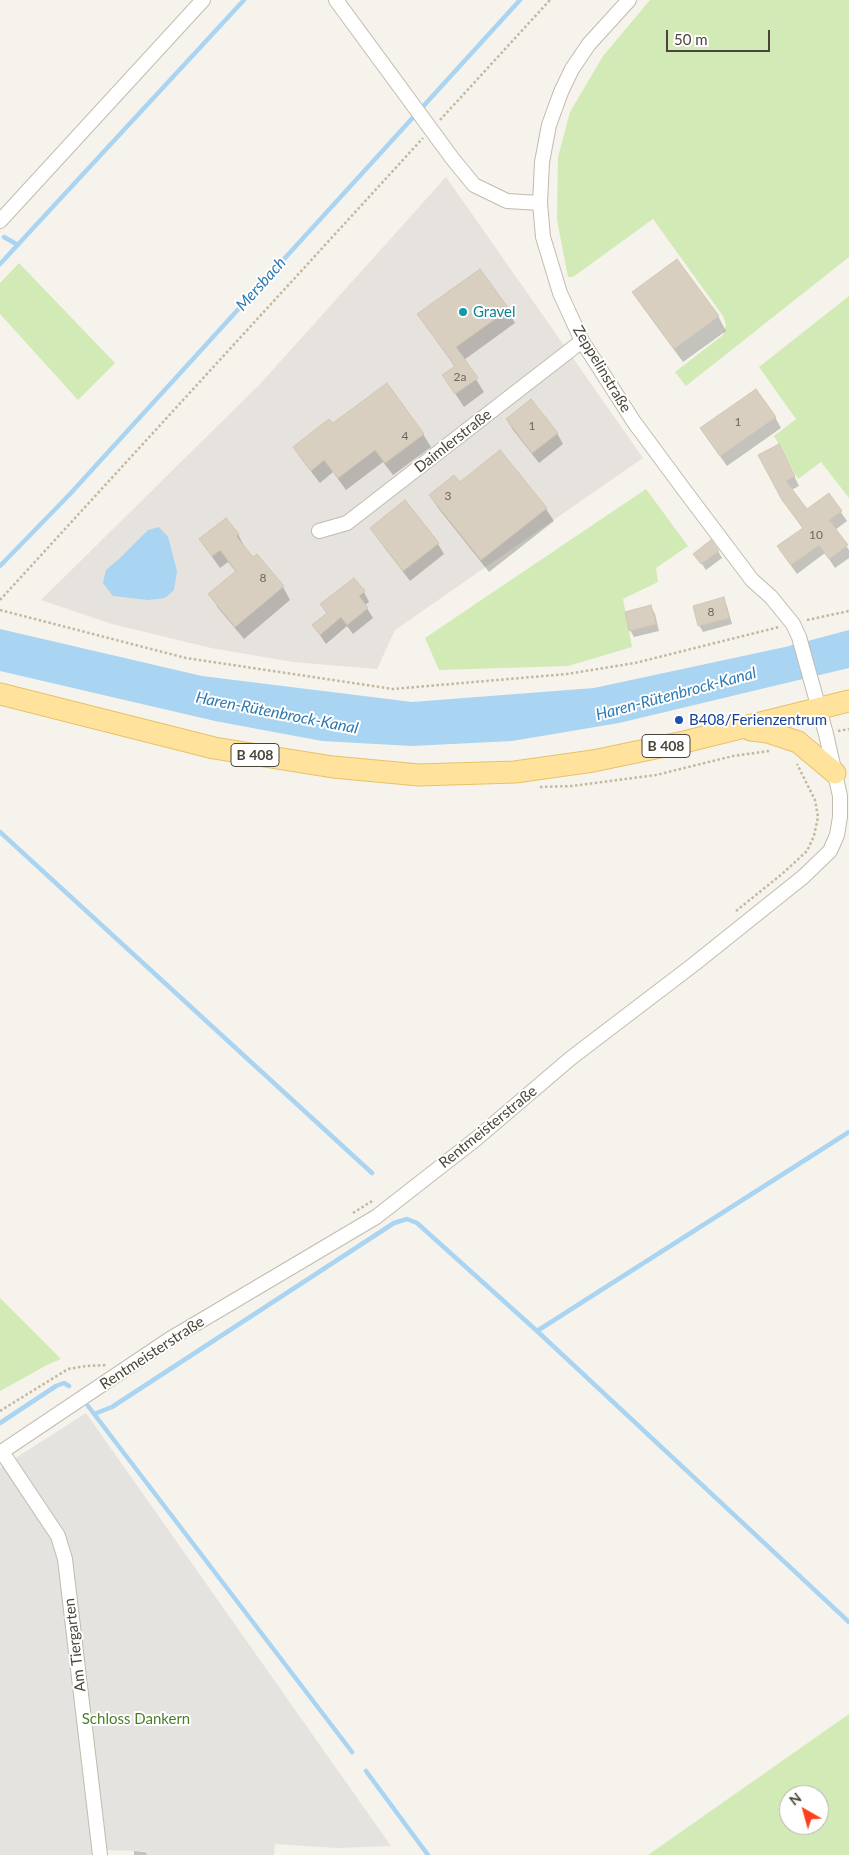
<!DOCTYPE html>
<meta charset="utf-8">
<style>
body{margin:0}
#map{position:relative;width:849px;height:1855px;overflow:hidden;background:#f6f3ec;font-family:Lato,sans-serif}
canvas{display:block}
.north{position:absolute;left:779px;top:1785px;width:50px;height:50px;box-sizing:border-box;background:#fff;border:1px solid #b7b4b0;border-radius:50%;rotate:322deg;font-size:14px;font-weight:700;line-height:20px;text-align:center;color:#4b4439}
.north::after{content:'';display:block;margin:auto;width:18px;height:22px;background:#fc3f1d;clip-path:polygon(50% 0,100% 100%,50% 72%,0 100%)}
.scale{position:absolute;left:666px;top:30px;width:104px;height:22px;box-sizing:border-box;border:2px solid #4b4439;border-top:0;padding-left:6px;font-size:15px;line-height:18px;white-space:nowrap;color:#4b4439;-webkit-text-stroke:4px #fff;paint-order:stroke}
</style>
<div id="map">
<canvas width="849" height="1855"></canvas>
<div class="north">N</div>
<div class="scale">50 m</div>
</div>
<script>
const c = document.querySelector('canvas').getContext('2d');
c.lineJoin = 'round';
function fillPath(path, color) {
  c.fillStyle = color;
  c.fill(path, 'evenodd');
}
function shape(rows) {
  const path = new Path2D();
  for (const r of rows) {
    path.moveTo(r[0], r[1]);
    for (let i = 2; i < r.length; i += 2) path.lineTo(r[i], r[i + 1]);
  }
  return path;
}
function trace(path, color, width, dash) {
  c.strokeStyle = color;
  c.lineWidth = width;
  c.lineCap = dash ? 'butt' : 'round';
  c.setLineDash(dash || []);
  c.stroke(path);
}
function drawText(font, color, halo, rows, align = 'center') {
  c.font = font + ' Lato,sans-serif';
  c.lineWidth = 4;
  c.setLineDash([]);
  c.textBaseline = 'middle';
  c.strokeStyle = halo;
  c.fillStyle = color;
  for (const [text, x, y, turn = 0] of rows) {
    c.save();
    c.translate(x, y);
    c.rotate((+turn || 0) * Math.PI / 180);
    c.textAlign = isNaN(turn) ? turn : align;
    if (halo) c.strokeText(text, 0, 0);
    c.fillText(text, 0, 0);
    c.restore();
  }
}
fillPath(shape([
 [446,177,643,458,395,630,377,669,293,662,211,648,112,624,41,600,261,383]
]), '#e6e2dd');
fillPath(shape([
 [650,0,849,0,849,257,686,386,675,372,723,335,726,325,723,316,653,219,573,277,568,277,557,220,558,157,570,112,603,56],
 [19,263,115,363,78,400,0,314,0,283],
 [849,296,849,498,821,462,798,479,774,436,796,419,759,367],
 [646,489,688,546,656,568,658,582,623,599,632,647,568,666,439,670,425,638],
 [0,1298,61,1359,47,1365,0,1391],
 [849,1714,849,1855,648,1855],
 [789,1795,819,1795,819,1825,789,1825]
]), '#d2eab5');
fillPath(shape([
 [86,1413,391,1846,337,1848,275,1844,274,1855,146,1855,145,1851,98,1850,97,1855,0,1855,0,1468]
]), '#e5e3e0');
fillPath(shape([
 [159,527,168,537,177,571,174,590,165,598,148,600,113,596,103,583,106,570,120,558,148,530],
 [0,629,202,676,412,702,594,688,785,647,849,630,849,668,619,723,512,741,412,746,322,741,215,721,0,671]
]), '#a9d4f2');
fillPath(shape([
 [633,292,718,316,726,331,683,362,642,306],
 [508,310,515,323,464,360,484,392,464,407,443,375,455,367,419,315],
 [775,417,781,428,727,466,708,439],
 [507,420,557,433,563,444,539,463,513,430],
 [333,425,423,434,431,447,393,475,383,462,346,490,333,472,320,483,302,460,295,448],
 [500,452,546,509,554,521,489,572,438,508,430,495,460,484],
 [784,455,799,486,791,490,807,511,829,495,847,521,835,530,849,550,849,558,835,568,825,553,797,574,784,556,803,529,783,499],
 [372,529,438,544,444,554,410,581,378,539],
 [238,534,245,548,253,559,283,587,290,600,244,639,218,608,210,594,236,572,228,562,220,568,200,540],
 [718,551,722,558,706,570,695,554],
 [364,592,369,602,365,605,373,618,353,634,347,626,326,644,313,625,327,614,322,604],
 [723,599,727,606,732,624,703,632,699,625],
 [651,607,655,614,659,631,634,637,630,630],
 [134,1851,145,1852,147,1855,134,1855]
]), '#0003');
trace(shape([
 [4,237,18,245],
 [0,264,244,0],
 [0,566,70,494,520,0],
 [0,832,372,1173],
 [537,1331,849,1132],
 [88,1406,352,1752],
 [94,1414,112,1407,394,1223,407,1219,417,1223,537,1331,849,1622],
 [0,1423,56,1386,64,1383,69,1386],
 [366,1771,428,1855]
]), '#a9d4f2', 4.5);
const building = shape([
 [677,259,719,316,674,349,632,292,677,259],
 [480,269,509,309,456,347,478,378,455,394,442,375,455,366,417,314,480,269],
 [387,383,424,434,385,463,375,450,338,478,324,460,311,471,293,447,329,419,333,423,387,383],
 [756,389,776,417,720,456,700,428,756,389],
 [531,399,558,433,532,453,506,419,531,399],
 [779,444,795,476,786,481,807,509,829,493,842,511,829,520,848,545,829,559,819,545,791,565,777,546,803,528,782,500,758,455,779,444],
 [500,450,547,508,481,560,429,495,454,475,460,482,500,450],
 [405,500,439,543,403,571,370,528,405,500],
 [226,518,239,534,236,536,253,557,257,554,284,586,235,627,208,594,236,571,220,550,212,556,199,539,226,518],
 [711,540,719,551,701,564,693,554,711,540],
 [354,578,365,591,359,596,368,608,347,625,341,617,320,635,312,625,327,613,320,604,354,578],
 [724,597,729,618,698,626,693,606,724,597],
 [651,605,656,624,629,631,625,612,651,605]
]);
fillPath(building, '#d8cfc1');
trace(building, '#d3c7b4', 1);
const street = shape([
 [336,0,452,158,474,185,507,201,540,203],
 [0,221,203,0],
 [319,531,347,523,582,341],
 [2,1452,58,1536,65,1559,100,1855],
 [0,1453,170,1339,376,1217,476,1139,571,1058,693,965,803,877,830,851,837,835,840,817,840,796,826,734,799,637,793,624,771,597,752,580,685,491,634,422,582,341,560,293,543,237,540,203,542,162,549,125,561,92,572,69,589,44,629,0]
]);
const primary = shape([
 [0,694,214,748,333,767,419,775,515,772,593,761,684,742,849,701],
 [751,730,768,732,798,742,835,773]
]);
trace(street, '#c2bbae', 16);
trace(primary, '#e6c16a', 23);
trace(shape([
 [440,120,550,0],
 [0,600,423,138],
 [0,610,186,658,393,689,567,674,635,663,779,627],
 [807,620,849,611],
 [838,731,849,729],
 [540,787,572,786,656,775,733,756,769,751],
 [736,911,782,874,807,851,814,836,818,817,815,800,797,764],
 [353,1213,372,1201],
 [0,1411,68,1369,86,1366,106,1365]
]), '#c4b79f', 2.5, [2.5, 2.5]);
trace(street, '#fff', 14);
trace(primary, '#ffe39c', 21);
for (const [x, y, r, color] of [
 [463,312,5,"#0f9aa8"],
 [679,720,5,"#1a4fb4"]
]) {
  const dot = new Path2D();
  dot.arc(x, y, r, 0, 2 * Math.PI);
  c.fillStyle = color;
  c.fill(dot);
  trace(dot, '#fff', 2);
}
drawText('12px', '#6e675b', null, [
 ["2a",460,377],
 ["1",738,422],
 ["1",532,426],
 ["4",405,436],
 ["3",448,496],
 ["10",816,535],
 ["8",263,578],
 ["8",711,612]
]);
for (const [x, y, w] of [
 [666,746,48],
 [255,755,48]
]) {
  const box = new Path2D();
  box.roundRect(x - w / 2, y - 11.5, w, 23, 4);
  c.fillStyle = '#fff';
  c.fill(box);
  trace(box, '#4b4439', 1);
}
drawText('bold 14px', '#4b4439', null, [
 ["B 408",666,746],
 ["B 408",255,755]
]);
drawText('15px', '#0d838f', '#fff', [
 ["Gravel",473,312]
], 'left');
drawText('15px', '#4b4439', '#fff', [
 ["Zeppelinstraße",602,369,59],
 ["Daimlerstraße",453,441,-38],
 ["Rentmeisterstraße",488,1127,-39],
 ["Rentmeisterstraße",152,1353,-33],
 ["Am Tiergarten",75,1645,-97]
]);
drawText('15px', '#164399', '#fff', [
 ["B408/Ferienzentrum",689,720]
], 'left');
drawText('15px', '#4a7f2a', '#fff', [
 ["Schloss Dankern",136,1719]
]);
drawText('italic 16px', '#2e7ab2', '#fff', [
 ["Mersbach",261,284,-48],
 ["Haren-Rütenbrock-Kanal",676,694,-15],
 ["Haren-Rütenbrock-Kanal",277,713,11]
]);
</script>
